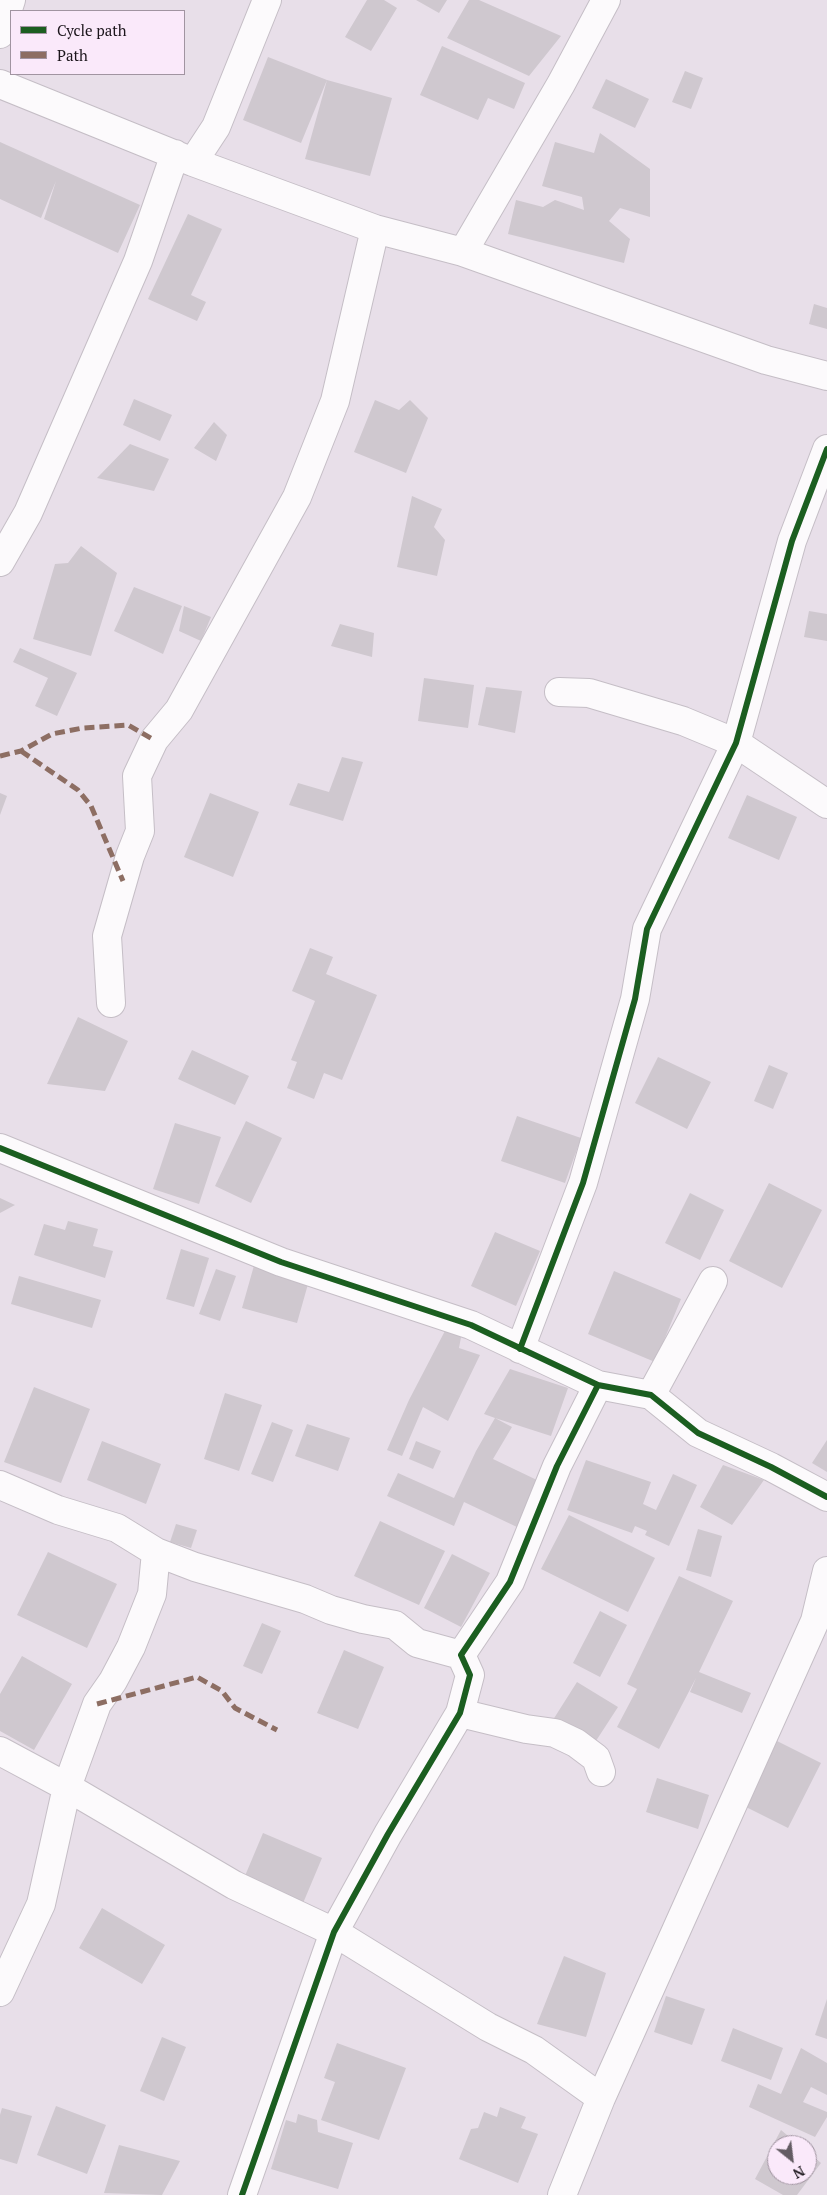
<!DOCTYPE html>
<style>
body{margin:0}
#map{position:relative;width:827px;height:2195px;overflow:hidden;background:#e8dfe9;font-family:"PT Serif",serif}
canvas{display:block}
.legend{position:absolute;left:10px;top:10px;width:175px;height:65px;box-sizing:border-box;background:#fae9fa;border:1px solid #a194a1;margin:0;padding:6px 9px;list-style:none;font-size:15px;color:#1b151b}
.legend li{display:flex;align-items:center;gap:10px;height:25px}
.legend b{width:25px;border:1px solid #a194a1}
.north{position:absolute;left:767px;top:2135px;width:50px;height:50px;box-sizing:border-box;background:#fae9fa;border:1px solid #a194a1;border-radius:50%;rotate:151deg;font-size:14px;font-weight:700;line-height:20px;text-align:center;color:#1b151b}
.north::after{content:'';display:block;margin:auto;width:18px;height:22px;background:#635c63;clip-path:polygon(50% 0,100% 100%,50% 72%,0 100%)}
</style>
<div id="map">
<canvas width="827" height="2195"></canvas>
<ul class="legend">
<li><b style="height:6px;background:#1b5e20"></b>Cycle path</li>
<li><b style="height:6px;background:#8d6e63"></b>Path</li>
</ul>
<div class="north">N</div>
</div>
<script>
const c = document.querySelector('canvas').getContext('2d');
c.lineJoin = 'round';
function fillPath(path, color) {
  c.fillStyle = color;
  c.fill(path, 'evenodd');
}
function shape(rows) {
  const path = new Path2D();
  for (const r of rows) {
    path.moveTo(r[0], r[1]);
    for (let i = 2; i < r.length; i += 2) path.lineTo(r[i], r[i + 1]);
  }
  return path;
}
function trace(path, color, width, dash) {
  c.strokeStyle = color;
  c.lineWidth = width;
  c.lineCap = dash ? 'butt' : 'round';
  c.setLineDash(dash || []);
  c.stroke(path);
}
fillPath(shape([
 [367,0,384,0,397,8,371,51,345,37],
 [416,0,447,0,439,13],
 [469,0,479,0,561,36,529,76,447,38],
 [442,46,525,83,514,109,488,98,478,120,420,95],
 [268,57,327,80,392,98,370,176,305,159,327,80,301,143,243,120],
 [685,71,703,78,691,109,672,102],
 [606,79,649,99,635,128,592,108],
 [600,133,650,169,650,217,620,208,609,221,630,239,624,263,508,234,516,200,543,207,555,200,584,210,582,197,542,186,555,142,594,153],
 [0,142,140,205,118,253,44,219,56,181,41,218,0,199],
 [188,214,222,229,191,295,206,302,197,321,148,299],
 [814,304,827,308,827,329,809,324],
 [134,399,172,415,160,441,123,425],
 [375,400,399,410,410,400,428,418,406,473,354,452],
 [214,422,227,435,216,461,194,448],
 [130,444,169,459,154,491,97,478],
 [412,496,442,509,434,527,445,540,437,576,397,567],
 [81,546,117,573,91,656,33,639,55,564,68,563],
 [134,587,182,606,163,654,114,631],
 [184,606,211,617,201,641,179,631],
 [809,611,827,614,827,641,804,637],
 [340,624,374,633,372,657,331,646],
 [20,648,77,673,57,716,35,706,48,678,13,662],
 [424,678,474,685,468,728,418,721],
 [486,687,522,691,515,733,478,725],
 [342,757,363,762,343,821,289,805,298,783,329,792],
 [0,793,7,796,0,815],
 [210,793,259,812,233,877,184,857],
 [747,795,797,817,779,860,728,838],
 [310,948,333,957,326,974,377,995,342,1080,324,1073,314,1099,287,1088,297,1062,291,1060,315,1001,292,991],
 [78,1017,128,1041,105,1091,47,1084],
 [192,1050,249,1076,235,1105,178,1079],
 [658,1057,711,1082,687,1129,635,1103],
 [769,1065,788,1073,773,1109,754,1101],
 [517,1116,581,1138,565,1183,501,1161],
 [246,1121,282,1138,251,1203,215,1186],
 [175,1123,221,1137,199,1204,153,1189],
 [769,1183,822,1210,782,1288,729,1261],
 [690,1193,724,1210,700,1260,665,1243],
 [0,1198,15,1205,0,1213],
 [68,1221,98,1229,93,1246,113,1251,105,1278,34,1255,44,1224,65,1230],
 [495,1232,540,1251,516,1306,471,1286],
 [181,1249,209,1258,194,1307,166,1299],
 [255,1262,310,1277,297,1323,242,1308],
 [216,1269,236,1276,220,1321,199,1314],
 [614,1271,681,1299,655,1362,588,1334],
 [19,1276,101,1300,92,1328,11,1304],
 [447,1327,462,1332,459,1348,480,1355,448,1421,423,1407,402,1456,387,1450,409,1400],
 [510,1369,568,1388,551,1436,495,1418,512,1427,493,1459,539,1481,517,1527,464,1502,454,1526,387,1496,398,1473,454,1498,476,1451,495,1418,484,1414],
 [34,1387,90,1409,61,1483,4,1462],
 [225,1393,262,1405,239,1471,204,1459],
 [272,1422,293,1430,273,1482,251,1474],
 [307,1424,350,1438,338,1471,295,1456],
 [827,1440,827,1472,812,1463],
 [102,1441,161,1464,146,1504,87,1480],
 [416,1441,441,1451,433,1469,409,1459],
 [586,1460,651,1482,643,1504,656,1510,673,1474,697,1485,669,1546,645,1535,647,1531,635,1526,632,1533,567,1510],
 [723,1465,764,1480,732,1525,700,1507],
 [569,1515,655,1558,628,1612,541,1569],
 [380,1521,445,1551,419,1605,354,1576],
 [176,1524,197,1530,191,1548,170,1542],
 [698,1529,722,1536,711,1577,686,1570],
 [48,1552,117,1584,87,1648,17,1615],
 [452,1554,490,1573,461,1627,424,1608],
 [679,1576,733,1601,699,1672,751,1693,742,1713,690,1692,696,1678,659,1749,617,1727,637,1689,627,1684],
 [600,1611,627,1625,600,1677,573,1663],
 [262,1623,281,1631,262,1674,243,1666],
 [344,1650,384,1667,358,1729,317,1713],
 [22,1656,72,1684,34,1750,0,1731,0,1694],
 [577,1682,618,1707,592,1747,551,1723],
 [777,1741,821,1763,788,1828,744,1806],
 [657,1778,709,1795,698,1829,646,1812],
 [263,1833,322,1858,301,1908,242,1883],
 [102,1908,165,1945,142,1984,79,1948],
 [564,1956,606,1973,586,2037,537,2024],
 [666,1996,705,2009,692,2045,654,2032],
 [827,1999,827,2039,815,2035],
 [733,2028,783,2048,771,2080,721,2061],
 [162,2037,186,2047,164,2101,140,2091],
 [337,2043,406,2068,379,2140,321,2120,335,2082,324,2078],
 [801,2048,827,2063,827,2095,811,2087,803,2102,827,2112,827,2117,815,2137,749,2107,758,2084,781,2094],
 [56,2106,106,2125,87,2174,37,2155],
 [500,2107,526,2117,521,2128,538,2134,518,2183,459,2159,471,2129,478,2128,484,2112,497,2117],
 [2,2108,32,2116,17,2164,0,2159,0,2115],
 [298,2114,317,2120,318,2132,353,2143,338,2189,271,2169,286,2120,296,2123],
 [781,2130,799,2145,777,2145,777,2175,807,2175,807,2151,821,2163,797,2195,783,2195,755,2179],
 [119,2145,180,2161,162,2195,104,2193]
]), '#cfc8cf');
const minor = shape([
 [0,34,11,0],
 [0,84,193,162,375,229,463,252,766,360,827,376],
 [193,162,216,127,267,0],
 [463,252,561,84,606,0],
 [0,562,28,513,138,261,175,154],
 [559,692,589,693,683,721,736,743,827,804],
 [111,1003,107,936,130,856,140,831,137,776,154,740,179,710,297,497,335,401,375,229],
 [0,1148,281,1262,471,1325,598,1385,651,1395,698,1433,771,1467,827,1497],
 [520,1349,583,1183,635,999,647,929,736,743,792,541,827,449],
 [651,1395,713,1281],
 [0,1485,58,1510,117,1528,156,1552,152,1594,131,1647,113,1681,97,1704,67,1787,41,1904,0,1992],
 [156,1552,195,1567,305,1599,331,1610,363,1619,395,1625,417,1643,461,1655],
 [460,1713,526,1729,555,1733,576,1743,596,1758,601,1772],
 [0,1751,67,1787,234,1885,334,1932,488,2027,534,2050,601,2098],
 [242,2195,334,1932,388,1834,460,1713,470,1675,461,1655,510,1582,557,1466,598,1385],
 [562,2195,601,2098,815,1621,827,1571]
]);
trace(minor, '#c5bec6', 30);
trace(minor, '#fcfafc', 28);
trace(shape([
 [21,751,78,790,91,806,123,881],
 [0,756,21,751,52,734,83,728,128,725,154,740],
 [97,1704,197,1677,222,1691,235,1708,277,1730]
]), '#8d6e63', 5, [10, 5]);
trace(shape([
 [0,1148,281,1262,471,1325,598,1385,651,1395,698,1433,771,1467,827,1497],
 [520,1349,583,1183,635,999,647,929,736,743,792,541,827,449],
 [242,2195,334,1932,388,1834,460,1713,470,1675,461,1655,510,1582,557,1466,598,1385]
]), '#1b5e20', 6);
</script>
